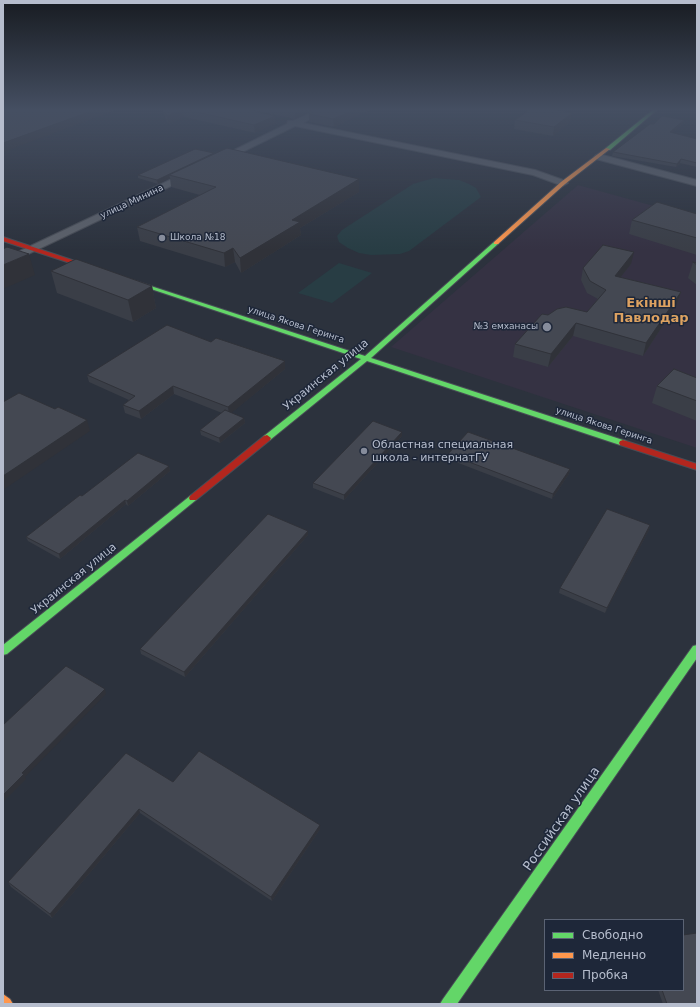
<!DOCTYPE html>
<meta charset="utf-8">
<style>
body{margin:0}
#map{position:relative;width:700px;height:1007px;overflow:hidden;background:#2c323d;font-family:"DejaVu Sans",sans-serif}
canvas{display:block}
.frame{position:absolute;inset:0;border:4px solid #b6bdcd;pointer-events:none}
.legend{position:absolute;left:544px;top:919px;width:140px;height:72px;box-sizing:border-box;background:#1e2739;border:1px solid #5b6374;margin:0;padding:5px 7px;list-style:none;font-size:12px;color:#b6bdcd}
.legend li{display:flex;align-items:center;gap:8px;height:20px}
.legend b{width:20px;border:1px solid #5b6374}
</style>
<div id="map">
<canvas width="700" height="1007"></canvas>
<div class="frame"></div>
<ul class="legend">
<li><b style="height:5px;background:#63d668"></b>Свободно</li>
<li><b style="height:5px;background:#ff974d"></b>Медленно</li>
<li><b style="height:5px;background:#b3261e"></b>Пробка</li>
</ul>
</div>
<script>
const c = document.querySelector('canvas').getContext('2d');
c.lineJoin = 'round';
function fillPath(path, color) {
  c.fillStyle = color;
  c.fill(path, 'evenodd');
}
function shape(rows) {
  const path = new Path2D();
  for (const r of rows) {
    path.moveTo(r[0], r[1]);
    for (let i = 2; i < r.length; i += 2) path.lineTo(r[i], r[i + 1]);
  }
  return path;
}
function trace(path, color, width, dash) {
  c.strokeStyle = color;
  c.lineWidth = width;
  c.lineCap = dash ? 'butt' : 'round';
  c.setLineDash(dash || []);
  c.stroke(path);
}
function drawText(font, color, halo, rows, align = 'center') {
  c.font = font + ' "DejaVu Sans",sans-serif';
  c.lineWidth = 3;
  c.setLineDash([]);
  c.textBaseline = 'middle';
  c.strokeStyle = halo;
  c.fillStyle = color;
  for (const [text, x, y, turn = 0] of rows) {
    c.save();
    c.translate(x, y);
    c.rotate((+turn || 0) * Math.PI / 180);
    c.textAlign = isNaN(turn) ? turn : align;
    if (halo) c.strokeText(text, 0, 0);
    c.fillText(text, 0, 0);
    c.restore();
  }
}
fillPath(shape([
 [578,185,697,218,697,448,391,347]
]), '#353243');
fillPath(shape([
 [434,178,459,180,469,184,476,188,481,197,409,251,400,254,371,255,359,253,348,248,339,242,337,236,342,230,413,184],
 [339,263,372,273,332,303,298,293]
]), '#283d44');
const street = shape([
 [319,109,329,109,303,123,535,170,566,181,568,183,563,186,533,175,295,126,220,163,217,164,212,161,287,124,288,121,293,121,319,109],
 [599,154,697,180,697,186,596,159,594,157,596,155,599,154],
 [191,170,194,171,196,173,194,175,3,266,3,259,191,170]
]);
const fast = shape([
 [654,109,658,109,610,150,606,150,606,148,654,109],
 [494,242,499,243,371,358,626,441,627,443,626,445,620,445,367,361,270,440,264,440,263,438,264,436,361,359,109,275,114,274,365,356,494,242],
 [193,495,196,496,197,498,196,500,7,654,3,655,3,645,190,496,193,495],
 [697,645,697,658,457,1004,440,1004,443,999,693,646,697,645]
]);
const slow = shape([
 [606,148,610,149,565,184,498,244,494,244,494,242,561,182,606,148],
 [3,994,10,999,13,1004,3,1004,3,994]
]);
const jam = shape([
 [3,237,114,274,115,275,110,276,3,241,3,237],
 [267,435,271,438,270,440,196,500,190,500,189,498,190,496,264,436,267,435],
 [623,440,697,464,697,470,620,445,619,443,620,441,623,440]
]);
trace(street, '#484d56', 2);
trace(fast, '#484d56', 2);
trace(slow, '#484d56', 2);
trace(jam, '#484d56', 2);
fillPath(street, '#5c616a');
fillPath(fast, '#63d668');
fillPath(slow, '#ff974d');
fillPath(jam, '#b3261e');
fillPath(shape([
 [162,109,316,109,295,119,246,109,275,116,276,123,255,133,184,117,168,124],
 [320,109,372,109,334,127,309,122,309,114],
 [572,113,570,122,553,136,514,129,515,120],
 [684,120,683,123,673,133,697,139,697,167,680,163,676,167,612,156,613,152,654,124],
 [214,154,359,192,300,228,301,235,241,273,235,262,225,267,140,241,137,227,200,195,171,187,170,178,158,184,138,178,138,175],
 [697,214,697,255,629,234,632,220],
 [693,262,697,263,697,285,688,278],
 [631,264,620,277,681,292,677,304,643,356,573,336,548,367,513,357,515,344,548,315,587,312,598,299,587,293,581,280,583,268],
 [51,271,152,286,156,308,133,322,57,293],
 [285,369,231,413,244,418,245,423,220,443,201,435,200,430,222,413,174,394,141,419,125,413,123,405,129,400,89,382,87,375],
 [697,378,697,421,652,403,657,386],
 [402,436,344,500,313,488,313,483],
 [448,454,570,469,569,474,552,499,448,459],
 [169,466,170,471,128,506,126,504,60,559,28,541,26,537,82,496],
 [650,525,649,530,605,613,559,593,560,588],
 [308,531,308,535,185,677,141,654,140,649],
 [173,782,320,829,272,901,140,813,52,918,11,887,8,882],
 [658,990,683,990,697,1004,663,1004]
]), '#3a3e47');
fillPath(shape([
 [97,109,119,109,3,152,3,143],
 [183,109,184,117,168,124,167,116],
 [300,109,316,109,295,119,295,111],
 [356,109,372,109,334,127,333,119],
 [572,113,570,122,553,136,554,127],
 [275,116,276,123,255,133,254,125],
 [684,120,683,123,670,136,670,132],
 [214,153,169,175,170,178,158,184,157,180],
 [681,159,680,163,676,167,677,164],
 [359,179,359,192,300,228,301,235,241,273,240,258,292,220],
 [233,248,235,262,225,267,224,253],
 [634,252,631,264,612,288,615,276],
 [29,254,35,275,3,289,3,265],
 [152,286,156,308,133,322,128,300],
 [681,292,677,304,643,356,646,343],
 [576,323,573,336,548,367,551,354],
 [285,361,285,369,229,415,228,407],
 [173,386,174,394,141,419,139,411],
 [244,418,245,423,220,443,219,438],
 [87,420,90,431,3,490,3,476],
 [402,432,402,436,344,500,344,495],
 [169,466,170,471,128,506,127,501],
 [570,469,569,474,552,499,553,494],
 [125,500,126,504,60,559,59,554],
 [650,525,649,530,605,613,607,608],
 [308,531,308,535,185,677,184,672],
 [105,689,106,694,25,777,26,779,3,802,3,795,22,773],
 [139,809,140,813,52,918,50,914],
 [320,825,320,829,272,901,271,897]
]), '#303239');
const building = shape([
 [3,109,97,109,3,143,3,109],
 [164,109,243,109,275,116,254,125,183,109,167,116,164,109],
 [281,109,300,109,295,111,281,109],
 [320,109,356,109,333,119,309,114,320,109],
 [531,109,547,109,572,113,554,127,515,120,531,109],
 [662,116,684,120,670,132,697,139,697,163,681,159,677,164,613,152,650,124,654,124,662,116],
 [227,148,359,179,292,220,300,222,240,258,233,248,224,253,137,227,216,187,169,175,227,148],
 [195,149,214,153,157,180,138,175,195,149],
 [657,202,697,214,697,238,632,220,657,202],
 [603,245,634,252,615,276,681,292,646,343,576,323,551,354,515,344,542,314,548,315,557,309,566,307,587,312,606,290,590,281,583,268,603,245],
 [7,247,29,254,3,265,3,249,7,247],
 [76,259,152,286,128,300,51,271,76,259],
 [693,262,697,263,697,265,693,262],
 [167,325,211,342,216,338,285,361,228,407,173,386,139,411,123,405,135,396,87,375,167,325],
 [674,369,697,378,697,401,657,386,674,369],
 [19,393,55,409,58,407,87,420,3,476,3,402,19,393],
 [225,410,244,418,219,438,200,430,225,410],
 [373,421,402,432,344,495,313,483,373,421],
 [468,432,570,469,553,494,448,454,468,432],
 [138,453,169,466,127,501,125,500,59,554,26,537,80,495,82,496,138,453],
 [607,509,650,525,607,608,560,588,607,509],
 [268,514,308,531,184,672,140,649,268,514],
 [66,666,105,689,22,773,24,774,3,795,3,725,66,666],
 [199,751,320,825,271,897,139,809,50,914,8,882,126,753,173,782,199,751],
 [697,933,697,1004,667,1004,662,990,683,990,683,935,697,933]
]);
fillPath(building, '#444852');
trace(building, '#303239', 1);
const sky = c.createLinearGradient(0, 0, 0, 250);
sky.addColorStop(0, '#181c22');
sky.addColorStop(0.44, '#454f62');
sky.addColorStop(1, '#454f6200');
c.fillStyle = sky;
c.fillRect(0, 0, 700, 250);
for (const [x, y, r, color] of [
 [162,238,4,"#868c9b"],
 [547,327,5,"#868c9b"],
 [364,451,4,"#868c9b"]
]) {
  const dot = new Path2D();
  dot.arc(x, y, r, 0, 2 * Math.PI);
  c.fillStyle = color;
  c.fill(dot);
  trace(dot, '#1e2739', 1.5);
}
drawText('9px', '#b6bdcd', '#1e2739', [
 ["улица Минина",132,202,-25],
 ["улица Якова Геринга",296,325,18],
 ["улица Якова Геринга",604,426,18]
]);
drawText('9px', '#b6bdcd', '#1e2739', [
 ["Школа №18",170,238],
 ["№3 емханасы",538,327,"right"]
], 'left');
drawText('11px', '#b6bdcd', '#1e2739', [
 ["Украинская улица",326,375,-39],
 ["Украинская улица",74,579,-39]
]);
drawText('11px', '#b6bdcd', '#1e2739', [
 ["Областная специальная",372,445],
 ["школа - интернатГУ",372,458]
], 'left');
drawText('bold 13px', '#dda261', '#1e2739', [
 ["Екінші",651,304],
 ["Павлодар",651,319]
]);
drawText('13px', '#b6bdcd', '#1e2739', [
 ["Российская улица",562,819,-55]
]);
</script>
